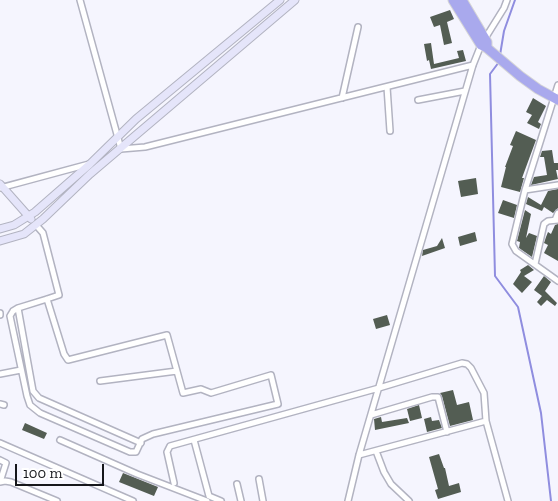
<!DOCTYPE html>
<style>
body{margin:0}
#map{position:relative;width:558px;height:501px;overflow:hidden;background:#f5f5fe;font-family:"Zilla Slab",serif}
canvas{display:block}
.scale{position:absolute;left:15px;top:464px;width:89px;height:22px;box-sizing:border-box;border:2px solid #16171b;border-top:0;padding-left:6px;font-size:15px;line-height:18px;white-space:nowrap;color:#16171b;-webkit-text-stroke:4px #fff;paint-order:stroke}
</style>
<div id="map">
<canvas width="558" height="501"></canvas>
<div class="scale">100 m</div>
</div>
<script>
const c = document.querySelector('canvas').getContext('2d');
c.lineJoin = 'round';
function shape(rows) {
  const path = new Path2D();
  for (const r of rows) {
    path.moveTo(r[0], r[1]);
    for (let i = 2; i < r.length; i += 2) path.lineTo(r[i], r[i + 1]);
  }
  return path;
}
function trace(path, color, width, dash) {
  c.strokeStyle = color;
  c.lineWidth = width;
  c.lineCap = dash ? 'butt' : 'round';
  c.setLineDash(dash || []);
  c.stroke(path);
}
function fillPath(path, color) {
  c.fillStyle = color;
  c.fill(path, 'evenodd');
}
trace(shape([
 [500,55,504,31,515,0],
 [499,62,490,74,495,276,518,307,541,413,551,501]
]), '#8f8ddf', 2);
fillPath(shape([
 [450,10,454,19,447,22,452,43,444,45,440,25,434,27,430,17],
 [431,43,434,64,459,58,457,51,463,50,466,61,431,69,429,60,427,61,424,44],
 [533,98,546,106,538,122,541,124,539,129,527,123,532,115,526,112],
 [516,131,536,140,522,178,524,178,520,192,501,187,506,167,505,167,513,146,510,145],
 [552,150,554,163,558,163,558,170,556,170,558,179,531,185,534,177,547,175,544,157,540,157,542,151],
 [476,178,478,194,461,197,458,181],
 [558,189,558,208,553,213,544,207,542,211,526,204,528,197,541,205,548,191],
 [503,200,517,205,514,218,498,213],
 [525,210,531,214,526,238,529,233,537,236,532,257,519,248,520,242,517,241],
 [558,224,558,261,544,253,548,245,544,243,546,237,548,232,551,234,555,225],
 [475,232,477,241,460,246,458,237],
 [442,238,445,248,422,256,423,250,437,246],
 [528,265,534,270,524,276,532,282,522,293,513,284,521,272,520,270],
 [544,276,551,282,545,291,557,303,555,306,547,300,541,306,537,302,542,296,534,290],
 [387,315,390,325,376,329,373,319],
 [453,390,457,405,469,402,473,420,450,426,442,396,440,393],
 [419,405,422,418,410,421,407,409],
 [381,417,382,422,407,418,409,423,375,430,374,419],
 [431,417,432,421,439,420,442,428,427,432,424,419],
 [25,423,47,433,44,439,22,430],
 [439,454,444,468,445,468,449,486,459,483,461,492,438,499,435,490,438,489,429,457],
 [123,473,158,487,154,496,119,482]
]), '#535d53');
const street = shape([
 [80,0,121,149,145,147,473,65],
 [558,85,525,190,512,244,516,251,558,281],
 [387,87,390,131],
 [342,98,358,27],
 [418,100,465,91],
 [0,188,89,164],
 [525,190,558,185],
 [555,220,558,213],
 [36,225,43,233,59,295,47,299,18,308,13,311,10,316,27,396,30,405,40,413,130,452,136,452,142,439,153,434,278,404,271,375,211,393,201,389,183,393,167,335,68,360,64,354,47,299],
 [535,264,544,224,548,221,558,220],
 [18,308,33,391,39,398,141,443],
 [0,313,0,315],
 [0,374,21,370],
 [100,381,177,371],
 [0,404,4,405],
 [371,415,432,397,438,397,447,432],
 [60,440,137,474,207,501],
 [194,440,209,496,221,501],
 [0,443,133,501],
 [376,451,384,472,391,484,409,501],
 [359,455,486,421],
 [0,460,6,463,0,482],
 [259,479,263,501],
 [0,482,5,481,11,482,57,501],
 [174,483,167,452,170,446,379,388,462,363,467,364,471,368,484,393,486,421,508,501],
 [237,484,241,501],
 [348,501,359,455,473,65,481,45,504,8,507,0]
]);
const secondary = shape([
 [0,184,31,219],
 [0,229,14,225,35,212,90,164,136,119,280,0],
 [0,241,24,234,43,219,90,174,295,0]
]);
const highway = shape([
 [453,0,481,45,487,48,520,76,538,89,558,100],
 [462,0,487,42,487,48]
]);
trace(street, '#b2b3c1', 8);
trace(secondary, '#b2b3c1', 9);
trace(highway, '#d5d5d6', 11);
trace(street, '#fff', 5);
trace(secondary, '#e5e5fa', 7);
trace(highway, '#a9a9ed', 9);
</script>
